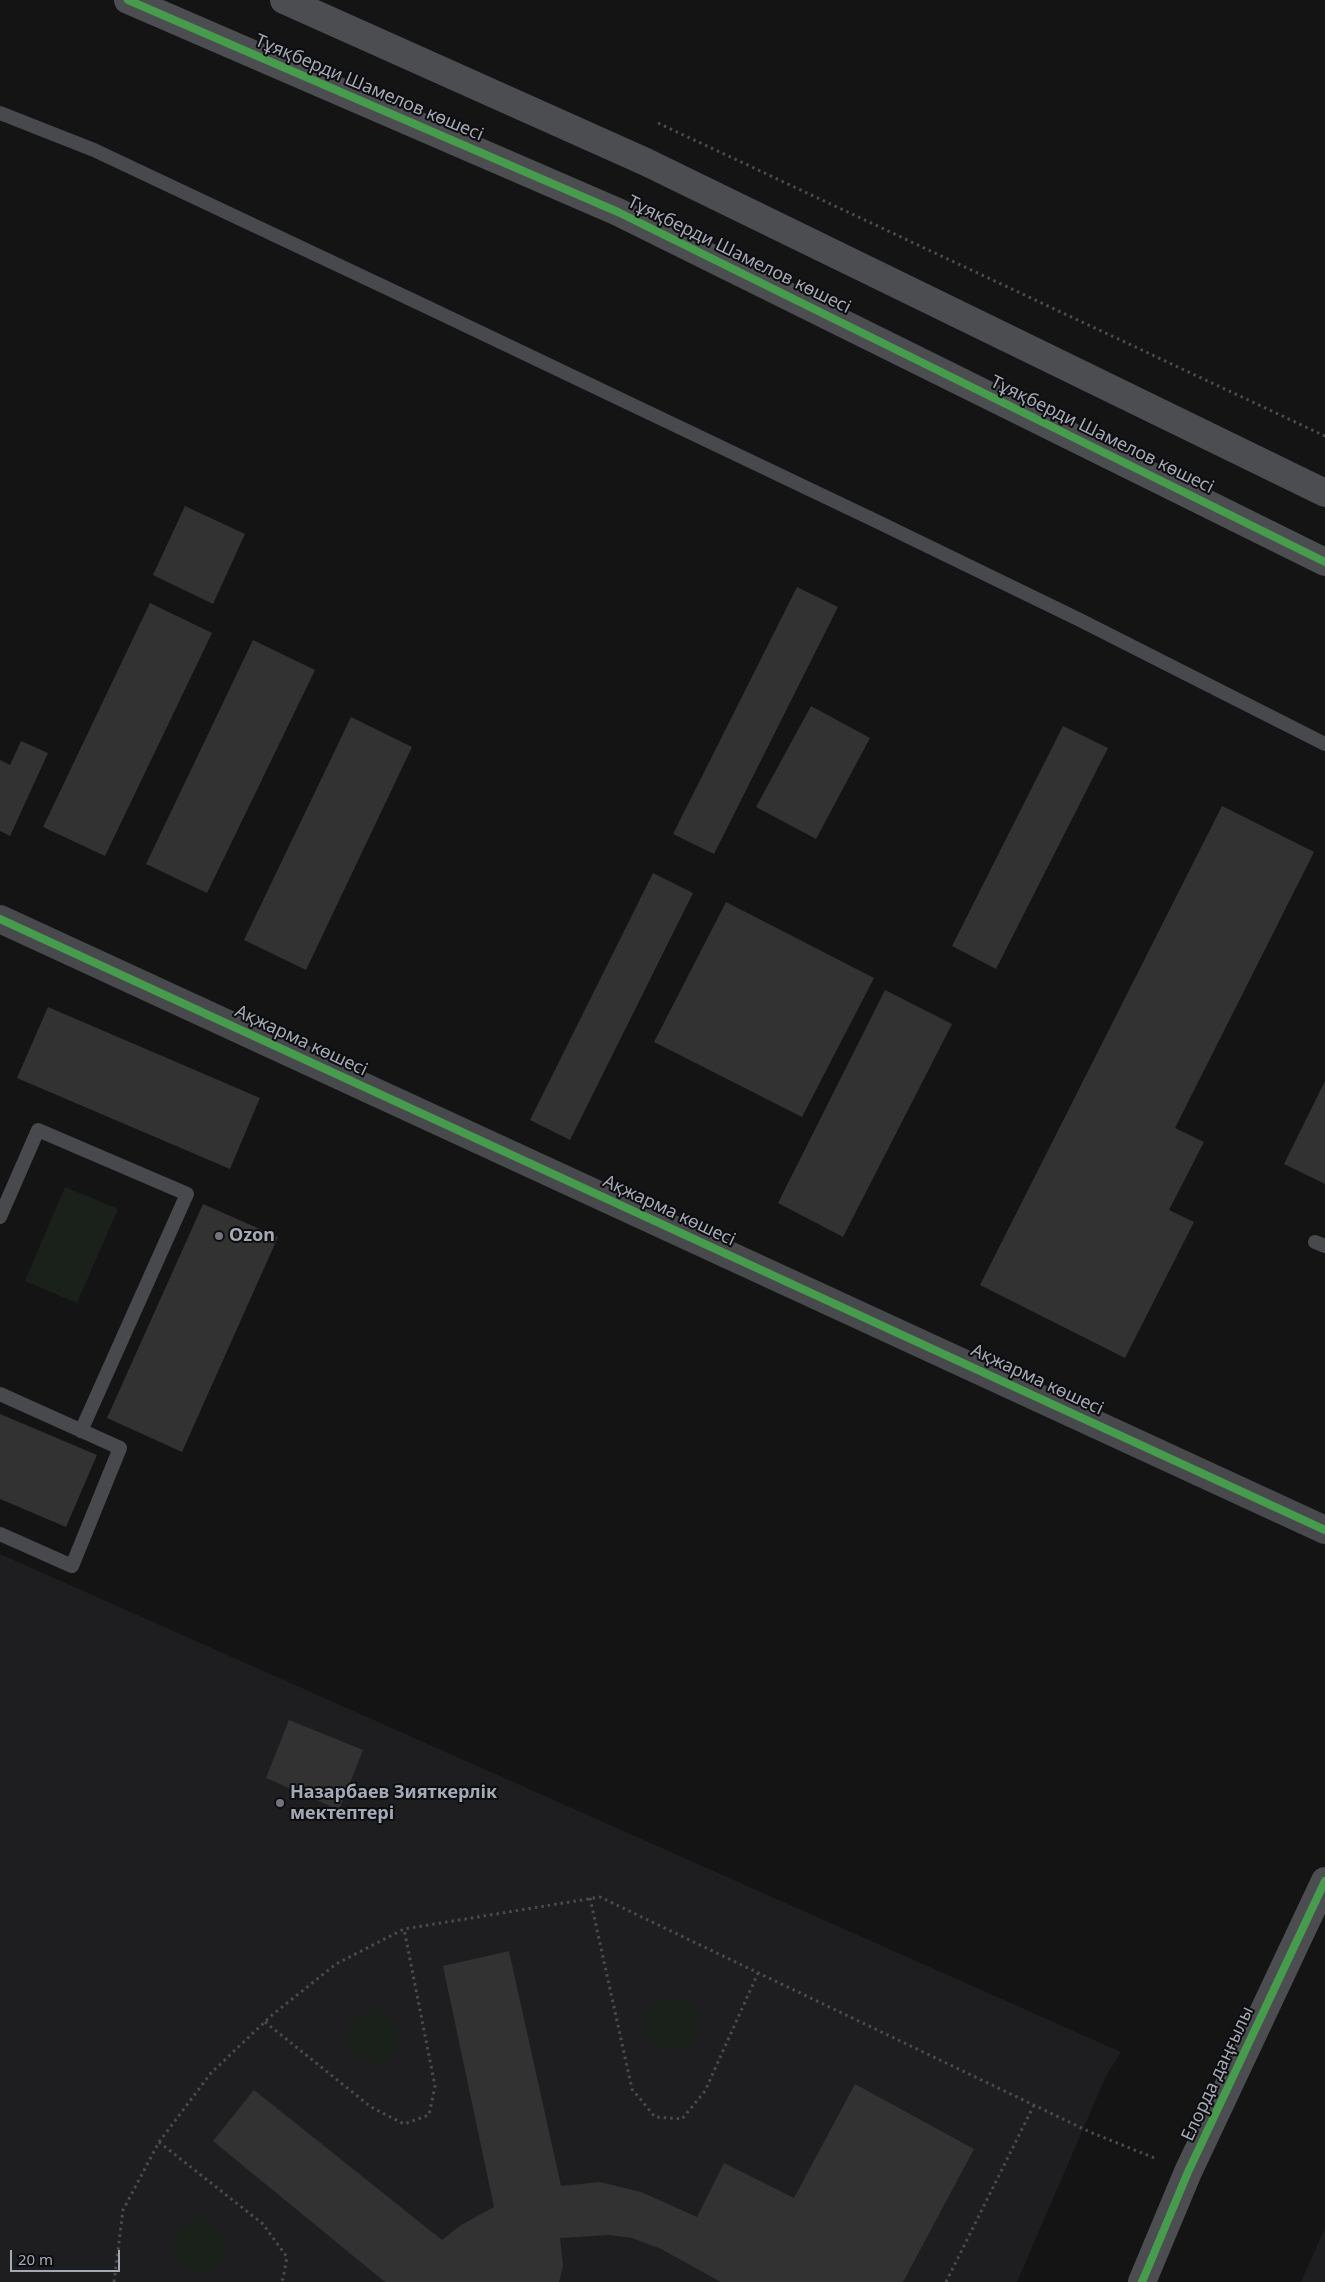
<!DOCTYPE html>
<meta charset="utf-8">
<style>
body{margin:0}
#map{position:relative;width:1325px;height:2282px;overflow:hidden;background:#141414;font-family:"Noto Sans",sans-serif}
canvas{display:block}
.scale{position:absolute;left:10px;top:2250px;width:110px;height:22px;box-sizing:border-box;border:2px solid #a4a9b6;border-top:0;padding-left:6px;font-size:15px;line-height:18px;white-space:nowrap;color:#a4a9b6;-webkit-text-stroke:4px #0e0e10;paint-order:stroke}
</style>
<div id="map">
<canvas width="1325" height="2282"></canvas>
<div class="scale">20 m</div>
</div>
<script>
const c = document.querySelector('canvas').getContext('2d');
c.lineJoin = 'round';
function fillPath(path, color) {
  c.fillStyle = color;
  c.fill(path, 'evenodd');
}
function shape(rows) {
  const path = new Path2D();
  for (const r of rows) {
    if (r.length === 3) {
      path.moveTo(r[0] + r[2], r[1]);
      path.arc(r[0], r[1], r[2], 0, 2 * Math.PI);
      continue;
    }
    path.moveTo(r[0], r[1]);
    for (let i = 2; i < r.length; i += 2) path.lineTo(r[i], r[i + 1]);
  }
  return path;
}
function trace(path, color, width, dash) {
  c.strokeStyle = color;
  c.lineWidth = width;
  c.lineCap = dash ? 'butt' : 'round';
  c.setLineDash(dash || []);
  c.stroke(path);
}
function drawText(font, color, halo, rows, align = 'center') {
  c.font = font + ' "Noto Sans",sans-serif';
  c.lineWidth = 4;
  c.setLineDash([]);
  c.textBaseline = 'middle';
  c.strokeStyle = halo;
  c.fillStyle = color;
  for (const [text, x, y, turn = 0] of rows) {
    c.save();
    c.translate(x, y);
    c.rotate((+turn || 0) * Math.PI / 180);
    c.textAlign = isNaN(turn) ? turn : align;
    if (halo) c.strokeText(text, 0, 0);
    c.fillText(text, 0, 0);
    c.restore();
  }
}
fillPath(shape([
 [0,1554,1121,2052,1106,2076,1017,2282,0,2282],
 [1325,2228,1325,2282,1301,2282]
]), '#1e1e20');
fillPath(shape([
 [65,1187,118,1209,77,1303,25,1281],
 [671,2024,26],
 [372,2037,26],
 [199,2246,26]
]), '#1a211b');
fillPath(shape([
 [185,506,245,534,213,604,153,575],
 [797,587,838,607,714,854,673,834],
 [150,603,212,633,105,856,43,827],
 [253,640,315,670,207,893,146,864],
 [811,706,870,738,816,839,756,807],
 [351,717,412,747,306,970,244,940],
 [1063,726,1108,748,996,969,952,946],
 [21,741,48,753,10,836,0,831,0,760,10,765],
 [1222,806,1314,852,1175,1128,1204,1142,1169,1210,1194,1222,1125,1358,980,1285],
 [653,873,693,893,570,1140,530,1120],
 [726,902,874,978,802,1117,654,1042],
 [885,990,952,1024,843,1237,778,1203],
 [48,1007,260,1098,230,1169,17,1078],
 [1325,1081,1325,1184,1284,1164],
 [203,1204,278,1237,182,1452,107,1418],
 [0,1414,97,1455,66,1527,0,1499],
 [289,1720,363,1750,339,1810,266,1778],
 [509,1951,561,2186,600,2182,641,2192,697,2217,724,2163,794,2198,855,2084,974,2149,903,2282,721,2282,661,2249,632,2238,609,2235,560,2238,563,2266,559,2282,385,2282,213,2141,254,2090,442,2240,461,2225,494,2207,443,1966]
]), '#323233');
trace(shape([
 [658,123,1325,436],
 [590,1898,632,2089,655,2117,682,2119,705,2091,758,1973],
 [265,2022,371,2107,404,2124,429,2115,435,2086,404,1929],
 [159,2142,263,2224,287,2257,283,2279,278,2282],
 [114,2282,123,2210,159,2142,211,2073,272,2015,336,1964,404,1929,600,1897,1090,2132,1157,2159],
 [946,2282,1034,2105]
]), '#4a4b4f', 3, [2.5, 4]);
trace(shape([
 [0,113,94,150,427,307,876,521,1078,619,1325,744],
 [0,1217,38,1130,187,1194,81,1431],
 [1315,1242,1325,1246],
 [0,1394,120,1448,72,1566,0,1534]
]), '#48494d', 14);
trace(shape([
 [0,919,1325,1530]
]), '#48494d', 28);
trace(shape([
 [128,0,618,212,1325,562],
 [284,0,646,162,1325,493],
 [1142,2282,1188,2172,1325,1881]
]), '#4c4d51', 28);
trace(shape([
 [128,0,618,212,1325,562],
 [0,919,1325,1530],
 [1142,2282,1188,2172,1325,1881]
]), '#469c4c', 8);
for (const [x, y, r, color] of [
 [219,1236,5,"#72757d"],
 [280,1803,5,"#72757d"]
]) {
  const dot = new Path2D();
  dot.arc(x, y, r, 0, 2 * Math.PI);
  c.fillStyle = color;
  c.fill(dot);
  trace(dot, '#0e0e10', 2);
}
drawText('18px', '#a4a9b6', '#0e0e10', [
 ["Тұяқберди Шамелов көшесі",369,88,23],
 ["Тұяқберди Шамелов көшесі",739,255,26],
 ["Тұяқберди Шамелов көшесі",1102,435,26],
 ["Ақжарма көшесі",301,1041,25],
 ["Ақжарма көшесі",669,1211,25],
 ["Ақжарма көшесі",1037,1380,25],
 ["Елорда даңғылы",1218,2074,-65]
]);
drawText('bold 18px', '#a4a9b6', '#0e0e10', [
 ["Ozon",229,1236],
 ["Назарбаев Зияткерлік",290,1793],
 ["мектептері",290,1814]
], 'left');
</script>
